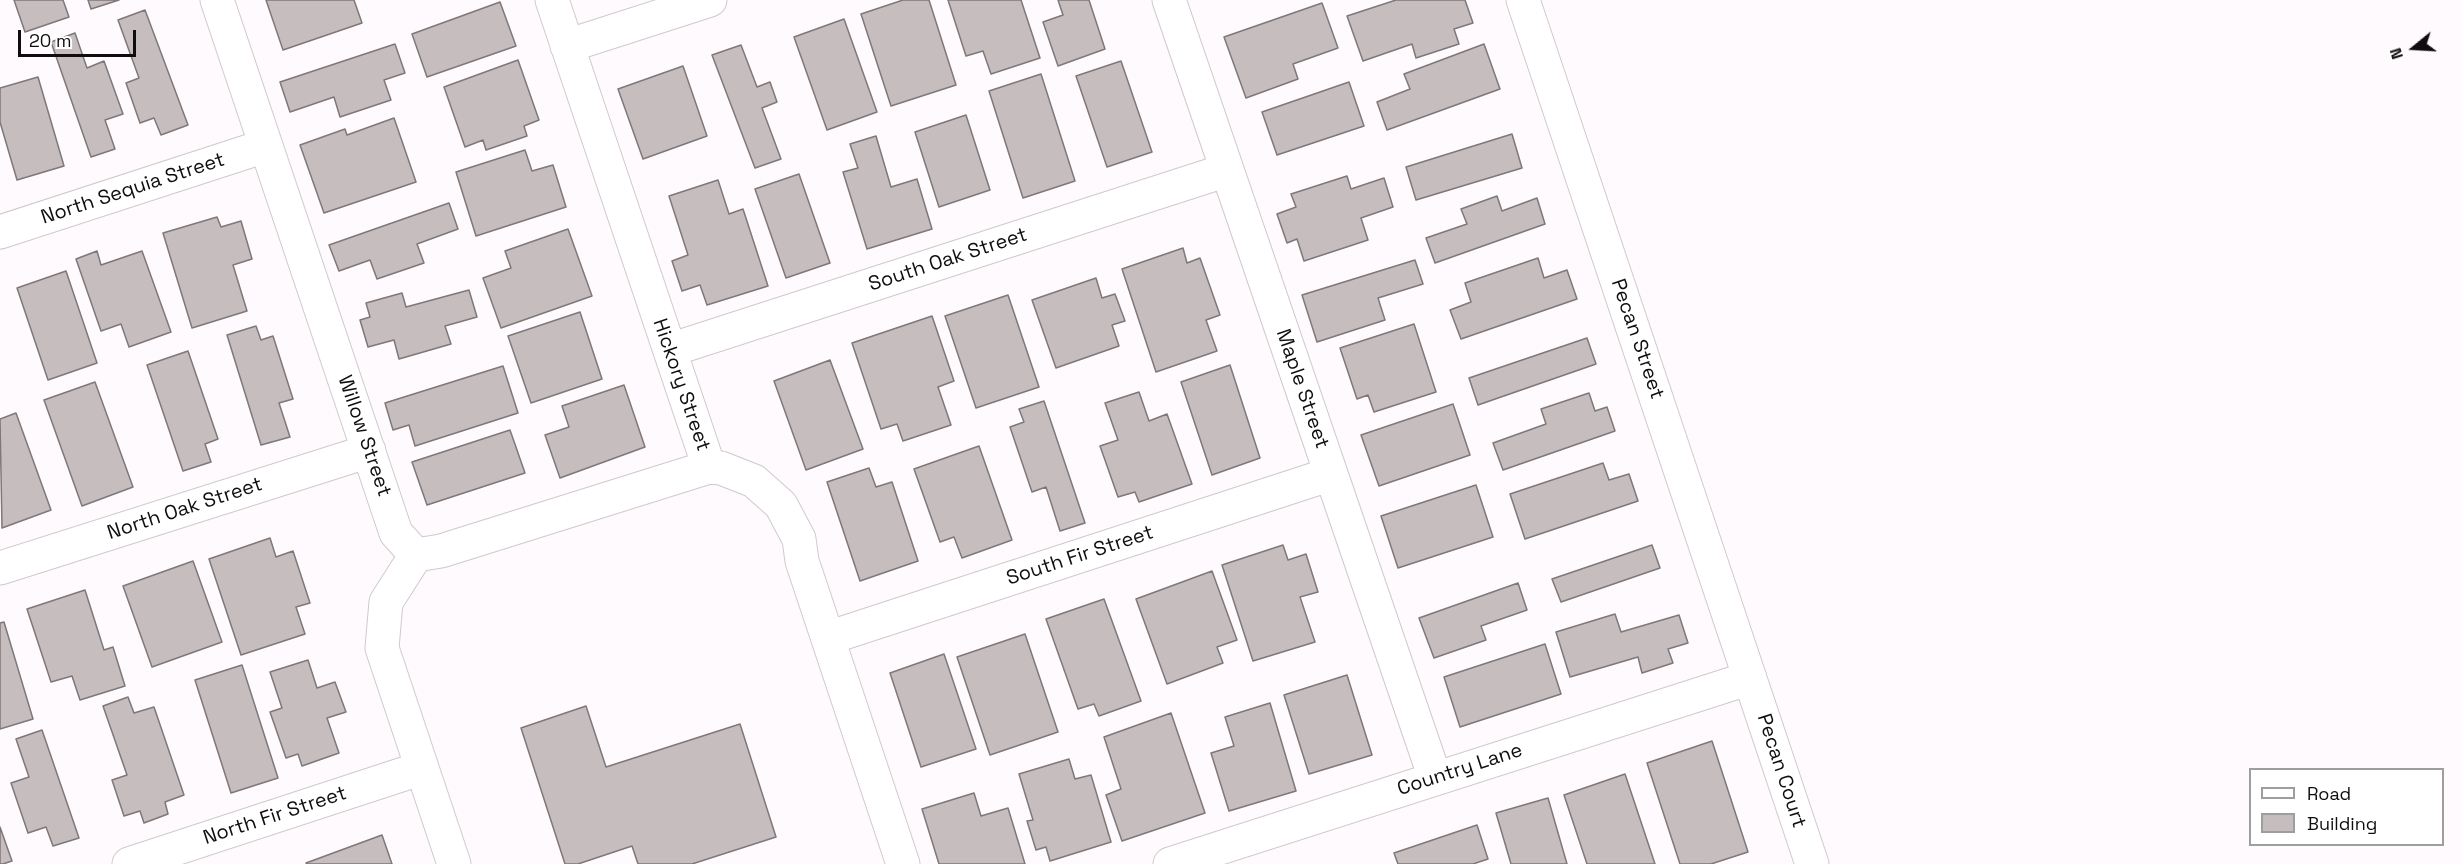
<!DOCTYPE html>
<style>
body{margin:0}
#map{position:relative;width:2462px;height:864px;overflow:hidden;background:#fefafd;font-family:"Space Grotesk",sans-serif}
canvas{display:block}
.legend{position:absolute;left:2249px;top:768px;width:195px;height:78px;box-sizing:border-box;background:#fff;border:2px solid #9f9e9f;margin:0;padding:8px 10px;list-style:none;font-size:18px;color:#0f0d0e}
.legend li{display:flex;align-items:center;gap:12px;height:30px}
.legend b{width:30px;border:2px solid #9f9e9f}
.north{position:absolute;left:2384px;top:18px;width:60px;height:60px;-webkit-text-stroke:4px #fff;paint-order:stroke;rotate:252deg;font-size:16px;font-weight:700;line-height:24px;text-align:center;color:#0f0d0e}
.north::after{content:'';display:block;margin:auto;width:21px;height:27px;background:#0f0d0e;clip-path:polygon(50% 0,100% 100%,50% 72%,0 100%)}
.scale{position:absolute;left:18px;top:30px;width:118px;height:27px;box-sizing:border-box;border:3px solid #0f0d0e;border-top:0;padding-left:8px;font-size:18px;line-height:21px;white-space:nowrap;color:#0f0d0e;-webkit-text-stroke:4px #fff;paint-order:stroke}
</style>
<div id="map">
<canvas width="2462" height="864"></canvas>
<ul class="legend">
<li><b style="height:8px;background:#fff"></b>Road</li>
<li><b style="height:16px;background:#c5bdbe"></b>Building</li>
</ul>
<div class="north">N</div>
<div class="scale">20 m</div>
</div>
<script>
const c = document.querySelector('canvas').getContext('2d');
c.lineJoin = 'round';
function fillPath(path, color) {
  c.fillStyle = color;
  c.fill(path, 'evenodd');
}
function shape(rows) {
  const path = new Path2D();
  for (const r of rows) {
    path.moveTo(r[0], r[1]);
    for (let i = 2; i < r.length; i += 2) path.lineTo(r[i], r[i + 1]);
  }
  return path;
}
function trace(path, color, width, dash) {
  c.strokeStyle = color;
  c.lineWidth = width;
  c.lineCap = dash ? 'butt' : 'round';
  c.setLineDash(dash || []);
  c.stroke(path);
}
function drawText(font, color, halo, rows, align = 'center') {
  c.font = font + ' "Space Grotesk",sans-serif';
  c.lineWidth = 4.5;
  c.setLineDash([]);
  c.textBaseline = 'middle';
  c.strokeStyle = halo;
  c.fillStyle = color;
  for (const [text, x, y, turn = 0] of rows) {
    c.save();
    c.translate(x, y);
    c.rotate((+turn || 0) * Math.PI / 180);
    c.textAlign = isNaN(turn) ? turn : align;
    if (halo) c.strokeText(text, 0, 0);
    c.fillText(text, 0, 0);
    c.restore();
  }
}
const building = shape([
 [14,0,63,0,69,17,25,32,14,0],
 [88,0,119,0,91,9,88,0],
 [266,0,354,0,362,23,283,50,266,0],
 [903,0,929,0,956,85,891,106,861,14,903,0],
 [948,0,1021,0,1040,58,991,74,983,51,966,56,948,0],
 [1058,0,1089,0,1105,49,1058,66,1043,22,1063,15,1058,0],
 [1396,0,1465,0,1473,23,1454,29,1459,44,1416,58,1412,44,1363,61,1347,16,1396,0],
 [500,2,516,46,427,77,412,34,500,2],
 [1322,3,1338,48,1293,64,1298,79,1246,98,1224,37,1322,3],
 [145,10,188,125,161,135,154,118,140,123,126,83,139,78,118,20,145,10],
 [844,19,877,112,827,130,794,37,844,19],
 [75,33,87,68,104,61,123,114,105,120,115,149,91,157,51,42,75,33],
 [395,44,405,73,384,80,391,100,340,117,334,97,290,112,280,82,395,44],
 [1484,44,1500,89,1387,130,1377,102,1410,89,1404,74,1484,44],
 [741,45,757,87,770,82,777,102,762,108,781,159,755,168,712,55,741,45],
 [518,60,539,120,524,126,527,136,486,150,483,140,465,147,444,87,518,60],
 [1121,61,1152,152,1107,167,1076,76,1121,61],
 [683,66,707,136,643,159,618,89,683,66],
 [1041,74,1075,181,1023,198,989,91,1041,74],
 [38,77,64,166,17,180,0,122,0,88,38,77],
 [1349,82,1364,126,1277,155,1262,112,1349,82],
 [966,115,990,190,939,207,915,132,966,115],
 [394,118,416,182,324,213,300,145,345,129,347,135,394,118],
 [1512,134,1522,168,1416,200,1406,167,1512,134],
 [876,136,891,187,917,179,932,229,867,249,843,172,858,168,850,144,876,136],
 [525,150,532,171,553,165,566,207,476,236,456,172,525,150],
 [799,174,830,263,786,278,755,189,799,174],
 [1347,176,1351,189,1384,178,1393,207,1361,218,1368,240,1304,261,1297,239,1287,243,1277,214,1296,207,1291,194,1347,176],
 [718,180,729,214,743,209,768,286,707,305,700,285,682,291,672,261,688,255,669,196,718,180],
 [1497,196,1502,211,1537,198,1545,224,1435,263,1426,238,1467,224,1461,209,1497,196],
 [449,203,458,229,417,244,424,263,377,279,370,260,339,271,329,245,449,203],
 [217,217,221,227,241,221,252,259,233,265,247,311,192,328,163,233,217,217],
 [568,229,592,296,501,328,483,278,511,268,505,251,568,229],
 [1183,248,1187,263,1200,258,1220,315,1206,320,1217,351,1156,372,1122,269,1183,248],
 [97,251,101,265,142,251,171,332,129,347,121,324,101,331,76,259,97,251],
 [1538,258,1544,278,1567,270,1577,299,1461,339,1450,310,1471,302,1465,283,1538,258],
 [1415,260,1423,284,1378,298,1385,320,1317,342,1302,295,1415,260],
 [66,271,97,363,48,380,17,288,66,271],
 [1096,278,1102,298,1115,294,1125,321,1112,325,1119,346,1056,368,1032,300,1096,278],
 [469,290,477,317,445,326,451,344,399,359,394,340,368,347,360,320,370,317,366,303,402,293,406,307,469,290],
 [1008,295,1039,387,976,408,945,316,1008,295],
 [580,312,602,379,531,403,508,336,580,312],
 [932,316,954,381,938,387,951,425,903,441,897,424,881,429,852,343,932,316],
 [1414,324,1436,392,1374,412,1368,395,1357,399,1340,348,1414,324],
 [256,326,261,340,273,336,293,399,279,403,290,437,261,445,227,335,256,326],
 [1587,338,1596,364,1478,405,1469,378,1587,338],
 [188,351,218,439,205,444,211,462,183,471,147,365,188,351],
 [830,360,863,449,806,470,774,381,830,360],
 [1230,365,1260,458,1212,475,1181,382,1230,365],
 [503,366,518,413,415,446,409,425,393,430,385,403,503,366],
 [95,382,133,487,82,506,44,400,95,382],
 [624,385,645,447,560,478,545,435,569,427,562,406,624,385],
 [1139,392,1149,421,1167,414,1192,484,1139,502,1135,492,1118,497,1100,446,1118,440,1105,403,1139,392],
 [1589,393,1595,411,1607,407,1615,431,1503,470,1493,443,1546,424,1541,409,1589,393],
 [1044,401,1085,523,1060,531,1046,487,1032,492,1010,427,1024,422,1019,409,1044,401],
 [1453,404,1470,455,1379,486,1361,435,1453,404],
 [16,413,51,510,2,528,0,419,16,413],
 [510,430,525,473,427,505,412,462,510,430],
 [979,446,1012,540,962,558,954,537,940,542,914,469,979,446],
 [1603,463,1609,480,1629,474,1638,501,1525,539,1510,494,1603,463],
 [869,468,876,487,892,482,918,561,860,581,827,482,869,468],
 [1476,485,1493,537,1398,568,1381,516,1476,485],
 [270,538,276,557,293,551,310,603,296,607,305,634,241,655,209,559,270,538],
 [1283,545,1288,560,1306,554,1318,592,1300,597,1315,642,1253,661,1222,565,1283,545],
 [1652,545,1660,568,1561,602,1552,579,1652,545],
 [193,561,222,642,152,667,123,586,193,561],
 [1212,571,1237,640,1217,647,1223,663,1167,684,1136,599,1212,571],
 [1518,583,1527,610,1481,626,1486,640,1434,658,1419,618,1518,583],
 [85,590,104,650,113,647,125,686,80,700,72,676,51,682,27,609,85,590],
 [1104,599,1141,701,1099,716,1094,704,1078,709,1046,619,1104,599],
 [1615,614,1621,632,1679,615,1688,643,1668,649,1673,663,1642,673,1638,657,1570,677,1556,632,1615,614],
 [4,622,33,719,0,729,0,623,4,622],
 [1025,634,1058,732,990,755,957,657,1025,634],
 [1545,644,1561,694,1460,727,1444,677,1545,644],
 [944,654,976,749,921,767,890,673,944,654],
 [308,660,317,688,335,682,346,712,327,718,339,753,302,766,298,754,286,758,270,712,282,708,270,672,308,660],
 [242,665,278,778,231,793,195,680,242,665],
 [1347,675,1372,755,1309,774,1284,695,1347,675],
 [128,697,134,713,154,707,184,795,165,802,168,814,144,823,140,811,124,816,112,780,127,775,103,706,128,697],
 [1270,703,1296,791,1229,811,1211,753,1234,746,1225,717,1270,703],
 [586,706,606,767,740,724,776,837,692,864,638,864,632,846,578,864,565,864,521,728,586,706],
 [1171,713,1205,813,1122,841,1106,795,1121,789,1104,737,1171,713],
 [42,730,79,838,53,846,46,827,28,833,11,783,29,777,16,739,42,730],
 [1712,741,1748,852,1711,864,1680,864,1647,763,1712,741],
 [1069,759,1075,779,1091,775,1111,842,1050,861,1046,847,1036,850,1027,821,1033,820,1019,774,1069,759],
 [1625,774,1655,864,1587,864,1564,795,1625,774],
 [974,793,981,816,1008,808,1025,864,939,864,922,809,974,793],
 [1548,798,1567,864,1511,864,1496,813,1548,798],
 [1477,825,1488,859,1473,864,1398,864,1394,853,1477,825],
 [0,827,12,861,3,864,0,864,0,827],
 [382,835,392,864,307,864,306,863,382,835]
]);
fillPath(building, '#c5bdbe');
trace(building, '#7f7778', 1.5);
const minor = shape([
 [217,0,396,533,416,555],
 [552,0,709,467,721,468,754,481,781,505,799,539,802,561,903,864],
 [1169,0,1435,778],
 [1523,0,1812,864],
 [567,46,710,0],
 [0,232,265,146],
 [670,350,1227,170],
 [416,555,386,602,382,648,454,864],
 [416,555,441,551,709,467],
 [0,568,369,451],
 [828,638,1331,474],
 [129,864,422,768],
 [1170,864,1750,678]
]);
trace(minor, '#d0c9cd', 35);
trace(minor, '#fff', 33);
drawText('20px', '#0f0d0e', '#fff', [
 ["North Sequia Street",133,189,-18],
 ["South Oak Street",948,260,-18],
 ["Pecan Street",1637,339,71],
 ["Hickory Street",681,385,71],
 ["Maple Street",1302,389,71],
 ["Willow Street",364,436,71],
 ["North Oak Street",185,509,-18],
 ["South Fir Street",1080,556,-18],
 ["Country Lane",1460,770,-18],
 ["Pecan Court",1781,771,72],
 ["North Fir Street",275,816,-18]
]);
</script>
